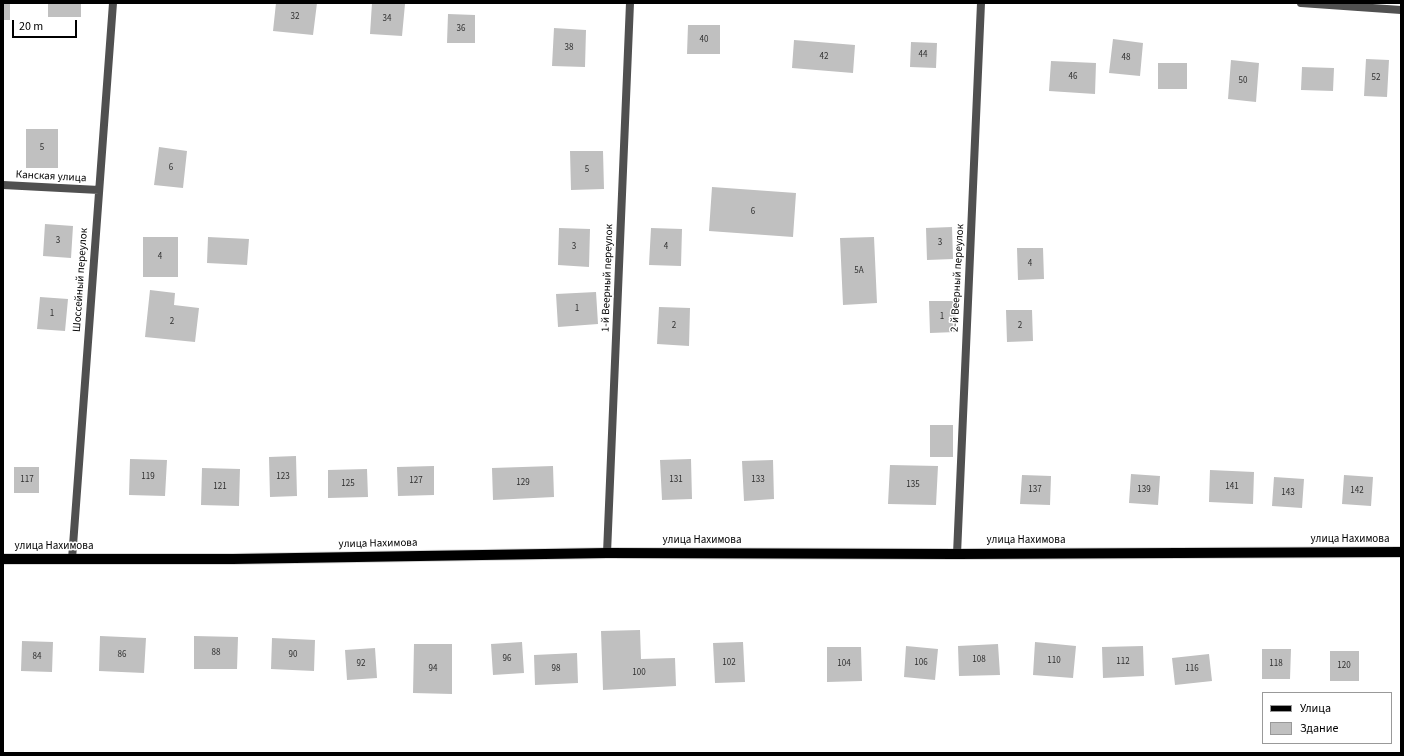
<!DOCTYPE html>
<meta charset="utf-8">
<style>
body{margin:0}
#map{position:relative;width:1404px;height:756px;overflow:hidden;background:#fff;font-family:"Source Sans 3",sans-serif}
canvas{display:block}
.frame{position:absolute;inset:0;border:4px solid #000;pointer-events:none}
.legend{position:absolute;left:1262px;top:692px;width:130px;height:52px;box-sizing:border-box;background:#fff;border:1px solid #999;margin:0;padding:5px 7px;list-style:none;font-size:12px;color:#000}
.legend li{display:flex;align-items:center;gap:8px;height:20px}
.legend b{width:20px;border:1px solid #999}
.scale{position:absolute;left:12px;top:20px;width:65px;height:18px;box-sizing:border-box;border:2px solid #000;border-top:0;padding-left:5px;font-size:12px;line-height:14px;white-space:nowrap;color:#000;-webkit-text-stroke:3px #fff;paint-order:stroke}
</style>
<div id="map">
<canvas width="1404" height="756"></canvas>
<div class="frame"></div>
<ul class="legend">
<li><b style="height:5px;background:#000"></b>Улица</li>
<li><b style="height:11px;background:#c0c0c0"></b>Здание</li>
</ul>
<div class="scale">20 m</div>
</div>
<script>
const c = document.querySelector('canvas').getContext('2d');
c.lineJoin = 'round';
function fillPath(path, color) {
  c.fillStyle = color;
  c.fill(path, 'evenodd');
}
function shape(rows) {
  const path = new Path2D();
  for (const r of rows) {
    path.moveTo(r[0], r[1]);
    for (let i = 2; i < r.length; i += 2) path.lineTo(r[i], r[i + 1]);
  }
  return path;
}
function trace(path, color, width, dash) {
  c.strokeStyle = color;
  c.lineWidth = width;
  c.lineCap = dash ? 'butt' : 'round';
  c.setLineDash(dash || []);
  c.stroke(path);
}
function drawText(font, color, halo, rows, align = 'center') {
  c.font = font + ' "Source Sans 3",sans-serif';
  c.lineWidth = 3;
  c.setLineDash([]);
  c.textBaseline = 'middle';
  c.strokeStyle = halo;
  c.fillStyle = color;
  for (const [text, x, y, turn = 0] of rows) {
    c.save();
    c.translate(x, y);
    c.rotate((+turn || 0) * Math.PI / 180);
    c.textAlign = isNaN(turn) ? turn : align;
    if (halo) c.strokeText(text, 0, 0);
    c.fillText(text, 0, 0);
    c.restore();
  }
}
fillPath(shape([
 [3,3,10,3,10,20,3,20],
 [48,3,81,3,81,17,48,17],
 [276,3,317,3,313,35,273,31],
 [372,3,405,4,402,36,370,34],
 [448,14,475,15,475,43,447,43],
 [688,25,720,25,720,54,687,54],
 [554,28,586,30,585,67,552,66],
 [1113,39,1143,43,1140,76,1109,73],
 [794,40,855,45,853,73,792,68],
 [911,42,937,43,936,68,910,67],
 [1366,59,1389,60,1387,97,1364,96],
 [1231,60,1259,63,1256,102,1228,99],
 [1051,61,1096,63,1095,94,1049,91],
 [1158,63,1187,63,1187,89,1158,89],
 [1302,67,1334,68,1333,91,1301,90],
 [26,129,58,129,58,168,26,168],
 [159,147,187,151,183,188,154,185],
 [570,151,603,151,604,189,571,190],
 [712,187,796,193,793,237,709,231],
 [45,224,73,226,71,258,43,256],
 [952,227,953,259,927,260,926,228],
 [559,228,590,229,589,267,558,265],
 [651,228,682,229,681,266,649,265],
 [143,237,178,237,178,277,143,277],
 [208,237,249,239,247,265,207,263],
 [874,237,877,303,843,305,840,238],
 [1017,248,1043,248,1044,279,1018,280],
 [150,290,175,293,174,305,199,308,195,342,145,337],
 [596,292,598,324,558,327,556,294],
 [40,297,68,299,65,331,37,329],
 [929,301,955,301,956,332,930,333],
 [659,307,690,308,689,346,657,344],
 [1006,310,1032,310,1033,341,1007,342],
 [930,425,953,425,953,457,930,457],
 [296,456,297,496,270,497,269,457],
 [130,459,167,460,165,496,129,495],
 [691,459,692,499,662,500,660,460],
 [773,460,774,499,744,501,742,461],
 [890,465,938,466,936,505,888,504],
 [434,466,434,495,398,496,397,467],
 [553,466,554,497,493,500,492,468],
 [14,467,39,467,39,493,14,493],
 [202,468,240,469,239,506,201,505],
 [367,469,368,497,328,498,328,470],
 [1210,470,1254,472,1253,504,1209,502],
 [1131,474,1160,476,1158,505,1129,503],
 [1022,475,1051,476,1050,505,1020,504],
 [1344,475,1373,477,1371,506,1342,504],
 [1274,477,1304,479,1302,508,1272,506],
 [640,630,641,659,675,658,676,686,603,690,601,631],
 [100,636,146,638,144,673,99,671],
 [194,636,238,637,237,669,194,669],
 [272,638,315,640,314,671,271,669],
 [22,641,53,642,52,672,21,671],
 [522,642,524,673,493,675,491,644],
 [743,642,745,682,715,683,713,643],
 [1035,642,1076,646,1073,678,1033,675],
 [414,644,452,644,452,694,413,693],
 [998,644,1000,675,959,676,958,646],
 [906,646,938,649,935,680,904,677],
 [1143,646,1144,676,1103,678,1102,647],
 [827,647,861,647,862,681,827,682],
 [375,648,377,678,347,680,345,650],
 [1262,649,1291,649,1290,679,1262,679],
 [1330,651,1359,651,1359,681,1330,681],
 [577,653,578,683,535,685,534,655],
 [1209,654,1212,681,1175,685,1172,658]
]), '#c0c0c0');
const primary = shape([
 [3,559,233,559,607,553,957,554,1401,552]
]);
trace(primary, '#dbdbdb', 12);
trace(shape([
 [1301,3,1401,10],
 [3,185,99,190],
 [607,553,630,3],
 [957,554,981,3],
 [72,559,113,3]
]), '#505050', 8);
trace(primary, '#000', 10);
drawText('9px', '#303030', null, [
 ["32",295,17],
 ["34",387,19],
 ["36",461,29],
 ["40",704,40],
 ["38",569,48],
 ["44",923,55],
 ["42",824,57],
 ["48",1126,58],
 ["46",1073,77],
 ["52",1376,78],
 ["50",1243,81],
 ["5",42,148],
 ["6",171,168],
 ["5",587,170],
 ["6",753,212],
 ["3",58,241],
 ["3",940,243],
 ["3",574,247],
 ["4",666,247],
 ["4",160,257],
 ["4",1030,264],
 ["5А",859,271],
 ["1",577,309],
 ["1",52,314],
 ["1",942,317],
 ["2",172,322],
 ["2",674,326],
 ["2",1020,326],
 ["119",148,477],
 ["123",283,477],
 ["117",27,480],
 ["131",676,480],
 ["133",758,480],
 ["127",416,481],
 ["129",523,483],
 ["125",348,484],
 ["135",913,485],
 ["121",220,487],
 ["141",1232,487],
 ["137",1035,490],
 ["139",1144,490],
 ["142",1357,491],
 ["143",1288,493],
 ["88",216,653],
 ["86",122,655],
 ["90",293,655],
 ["84",37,657],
 ["96",507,659],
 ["108",979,660],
 ["110",1054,661],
 ["112",1123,662],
 ["102",729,663],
 ["106",921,663],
 ["92",361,664],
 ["104",844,664],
 ["118",1276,664],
 ["120",1344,666],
 ["94",433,669],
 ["98",556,669],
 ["116",1192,669],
 ["100",639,673]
]);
drawText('11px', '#000', '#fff', [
 ["Канская улица",51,177,3],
 ["1-й Веерный переулок",608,278,-88],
 ["2-й Веерный переулок",958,278,-87],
 ["Шоссейный переулок",81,280,-86],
 ["улица Нахимова",1350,540],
 ["улица Нахимова",702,541],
 ["улица Нахимова",1026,541],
 ["улица Нахимова",378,544,-1],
 ["улица Нахимова",54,547]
]);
</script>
